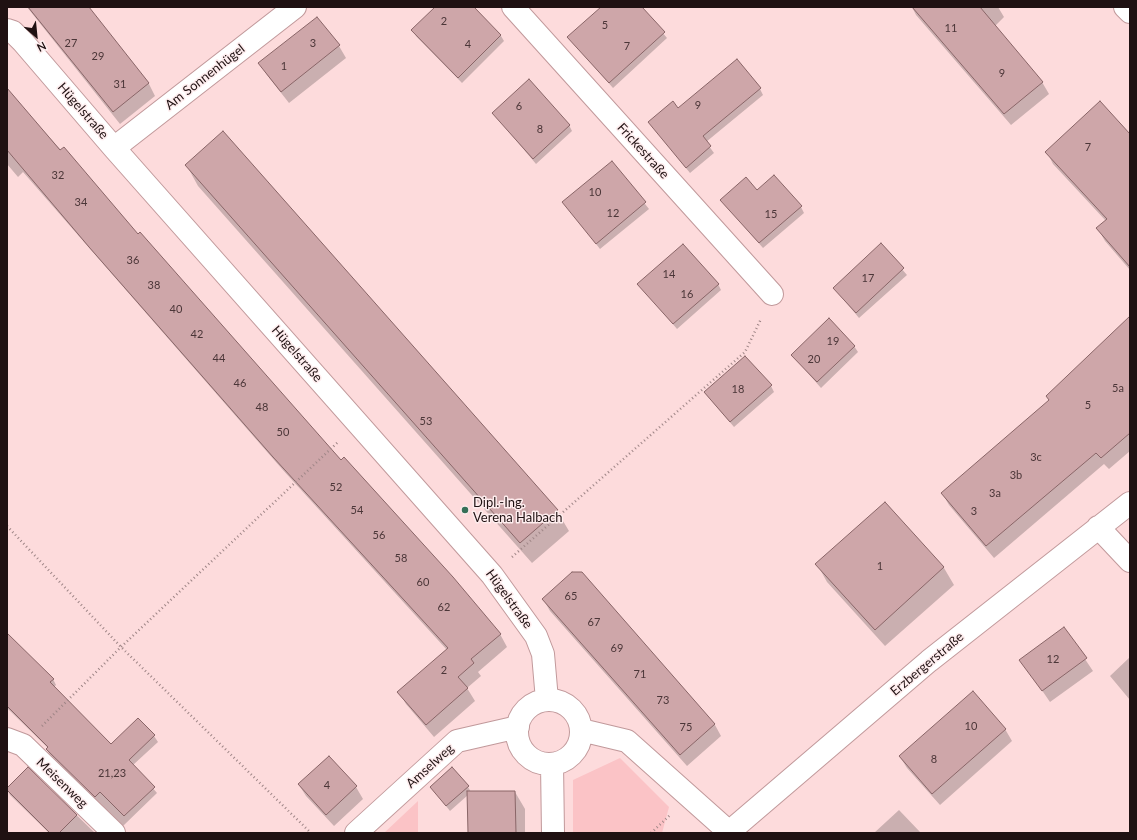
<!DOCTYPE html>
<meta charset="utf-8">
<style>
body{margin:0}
#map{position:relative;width:1137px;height:840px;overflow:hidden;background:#fddbdc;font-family:Lato,sans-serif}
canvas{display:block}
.frame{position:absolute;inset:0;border:8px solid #1f1112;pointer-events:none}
.north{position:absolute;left:16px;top:16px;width:40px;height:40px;-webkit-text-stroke:3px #feedee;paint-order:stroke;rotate:153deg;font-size:11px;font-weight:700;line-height:16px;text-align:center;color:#1f1112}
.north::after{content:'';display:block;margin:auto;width:14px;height:18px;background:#1f1112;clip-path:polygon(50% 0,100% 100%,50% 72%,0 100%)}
</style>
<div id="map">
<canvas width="1137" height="840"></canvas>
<div class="frame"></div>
<div class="north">N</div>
</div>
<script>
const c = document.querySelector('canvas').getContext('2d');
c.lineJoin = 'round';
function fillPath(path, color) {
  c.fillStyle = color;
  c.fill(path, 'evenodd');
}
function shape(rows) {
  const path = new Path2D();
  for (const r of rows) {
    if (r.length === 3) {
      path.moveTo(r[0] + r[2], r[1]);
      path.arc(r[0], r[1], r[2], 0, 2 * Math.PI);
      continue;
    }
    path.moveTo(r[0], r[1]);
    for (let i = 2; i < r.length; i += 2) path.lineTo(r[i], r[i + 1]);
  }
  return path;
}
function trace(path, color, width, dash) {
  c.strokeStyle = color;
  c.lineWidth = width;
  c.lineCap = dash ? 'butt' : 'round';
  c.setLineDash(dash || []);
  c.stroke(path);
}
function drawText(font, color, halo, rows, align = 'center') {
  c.font = font + ' Lato,sans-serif';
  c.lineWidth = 3;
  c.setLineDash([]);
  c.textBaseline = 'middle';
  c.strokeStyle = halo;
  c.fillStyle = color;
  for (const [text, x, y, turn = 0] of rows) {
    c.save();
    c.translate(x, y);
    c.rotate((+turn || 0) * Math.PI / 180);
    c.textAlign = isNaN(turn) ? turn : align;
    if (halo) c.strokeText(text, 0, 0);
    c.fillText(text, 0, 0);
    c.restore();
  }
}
fillPath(shape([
 [620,758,669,807,662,833,573,833,573,780],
 [418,801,418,833,384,833]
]), '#fbc3c6');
fillPath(shape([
 [27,7,87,7,149,84,155,96,120,124],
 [436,7,472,7,501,36,504,41,462,83,416,36,413,30],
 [602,7,641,7,667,38,613,88,569,38],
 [912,7,998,7,1004,17,995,26,1042,82,1049,94,1011,125,916,15],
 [339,46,346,58,289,103,267,75,260,63],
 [760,89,763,95,706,142,714,153,690,173,649,122,678,109],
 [7,90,341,462,500,634,507,647,478,672,481,676,467,688,475,701,434,737,406,704,399,692,447,650,282,469,23,172,18,177,7,164],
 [493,113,569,125,572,131,536,164],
 [1130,135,1130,270,1105,241,1098,229,1106,221,1053,164,1047,152],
 [612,162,649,209,600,249,563,202],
 [187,166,557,511,569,531,532,563,198,186],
 [757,192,801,207,804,213,763,248,721,200],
 [881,245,907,275,859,318,834,288],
 [639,284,718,284,721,290,677,329],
 [1130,340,1130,451,1109,469,1104,464,994,558,949,505,942,493],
 [854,346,858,352,821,388,792,355],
 [771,386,774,392,734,427,705,393],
 [885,503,944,568,954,585,885,646,827,582,817,564],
 [581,573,715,725,721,736,687,766,550,611,543,599],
 [1064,628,1093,671,1050,702,1021,660],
 [7,634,53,679,56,685,54,687,111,746,138,719,154,736,158,742,133,765,157,793,123,826,50,755,47,750,48,748,7,708],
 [1130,657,1130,700,1110,676],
 [1005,729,1012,741,940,805,907,768,900,757],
 [328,757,356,787,363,799,334,826,306,796,299,785],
 [28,768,95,833,49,833,10,795,7,789],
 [431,787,468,787,471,792,515,792,525,809,525,833,469,833,468,795,450,811],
 [899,810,921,833,874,833]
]), '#0003');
const building = shape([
 [28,7,89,7,149,83,113,112,28,7],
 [435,7,474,7,501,35,458,78,411,30,435,7],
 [601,7,642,7,665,32,609,83,567,37,601,7],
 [912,7,980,7,1043,82,1004,114,912,7],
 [317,17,340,45,281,92,258,63,317,17],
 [737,59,761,88,703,136,711,146,686,168,648,122,673,101,678,108,737,59],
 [529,79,570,125,533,159,492,113,529,79],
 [7,88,60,150,64,147,138,234,140,232,341,460,344,457,453,577,501,634,471,659,474,663,458,677,468,688,426,725,397,692,448,648,273,457,89,247,7,150,7,88],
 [1100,101,1130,134,1130,267,1096,228,1107,219,1045,152,1100,101],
 [223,131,558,510,520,543,185,165,223,131],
 [612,161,646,202,596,244,562,202,612,161],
 [774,175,802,206,759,243,720,200,746,177,757,190,774,175],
 [881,243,904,268,856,313,833,288,881,243],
 [683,244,719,284,673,324,637,284,683,244],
 [1130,316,1130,433,1101,458,1096,453,986,546,941,493,1049,400,1046,396,1130,316],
 [829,318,855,346,817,382,791,355,829,318],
 [745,356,772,385,730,422,704,392,745,356],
 [885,502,944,567,875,630,815,564,885,502],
 [572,572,582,572,715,724,680,755,542,599,572,572],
 [1064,627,1087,658,1042,691,1019,660,1064,627],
 [7,633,54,679,50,682,111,744,138,718,155,735,129,760,155,787,124,816,100,792,95,797,46,749,48,747,7,706,7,633],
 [973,691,1006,729,932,794,899,756,973,691],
 [329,756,357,786,326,815,298,784,329,756],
 [28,767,77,815,59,833,50,833,7,790,7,788,28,767],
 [452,767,469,786,446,806,430,787,452,767],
 [467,791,515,791,516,833,468,833,467,791]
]);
fillPath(building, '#cea6a9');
trace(building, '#896567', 1);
const minor = shape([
 [513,7,772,294],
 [1125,7,1130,12],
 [7,30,13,32,23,42,114,148,492,575,536,636,543,654,547,700],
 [114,148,295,7],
 [1098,527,1130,561],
 [549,732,32],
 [581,730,627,741,729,832],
 [7,739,23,745,114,833],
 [552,764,553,833],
 [729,832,929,661,1130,503],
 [356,833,457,741,518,727]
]);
trace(minor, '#c1999b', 24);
trace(shape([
 [7,526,121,647,311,833],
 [512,557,745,352,761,319],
 [42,726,121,647,338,442],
 [651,833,670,815]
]), '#9e8586', 2.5, [1, 3]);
trace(minor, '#fff', 22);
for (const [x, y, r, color] of [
 [465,510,4,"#366f57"]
]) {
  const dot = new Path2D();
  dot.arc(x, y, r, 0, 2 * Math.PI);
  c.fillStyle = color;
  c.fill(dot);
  trace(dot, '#feedee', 1.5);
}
drawText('11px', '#4b3638', null, [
 ["2",444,21],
 ["5",605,25],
 ["11",951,28],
 ["27",71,43],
 ["3",313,43],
 ["4",468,44],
 ["7",627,46],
 ["29",98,56],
 ["1",284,66],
 ["9",1002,73],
 ["31",120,84],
 ["9",698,105],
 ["6",519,106],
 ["8",540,129],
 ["7",1088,147],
 ["32",58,175],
 ["10",595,192],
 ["34",81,202],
 ["12",613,213],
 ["15",771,214],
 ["36",133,260],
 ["14",669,274],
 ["17",868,278],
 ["38",154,285],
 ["16",687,294],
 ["40",176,309],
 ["42",197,334],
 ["19",833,341],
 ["44",219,358],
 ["20",814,359],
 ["46",240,383],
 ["5a",1118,388],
 ["18",738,389],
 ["5",1088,405],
 ["48",262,407],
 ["53",426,421],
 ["50",283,432],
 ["3c",1036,457],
 ["3b",1016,475],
 ["52",336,487],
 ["3a",995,493],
 ["54",357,510],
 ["3",974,511],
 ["56",379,535],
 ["58",401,558],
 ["1",880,566],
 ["60",423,582],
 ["65",571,596],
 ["62",444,607],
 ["67",594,622],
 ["69",617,648],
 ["12",1053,659],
 ["2",444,670],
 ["71",640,674],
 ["73",663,700],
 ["10",971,726],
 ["75",686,727],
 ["8",934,759],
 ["21,23",112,773],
 ["4",327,785]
]);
drawText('13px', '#1f1112', '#feedee', [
 ["Am Sonnenhügel",205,77,-38],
 ["Hügelstraße",83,111,49],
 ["Frickestraße",643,151,48],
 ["Hügelstraße",297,354,49],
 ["Hügelstraße",509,599,54],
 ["Erzbergerstraße",927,664,-40],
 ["Amselweg",430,766,-42],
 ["Meisenweg",62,783,44]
]);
drawText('13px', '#1f1112', '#feedee', [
 ["Dipl.-Ing.",473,503],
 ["Verena Halbach",473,518]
], 'left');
</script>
